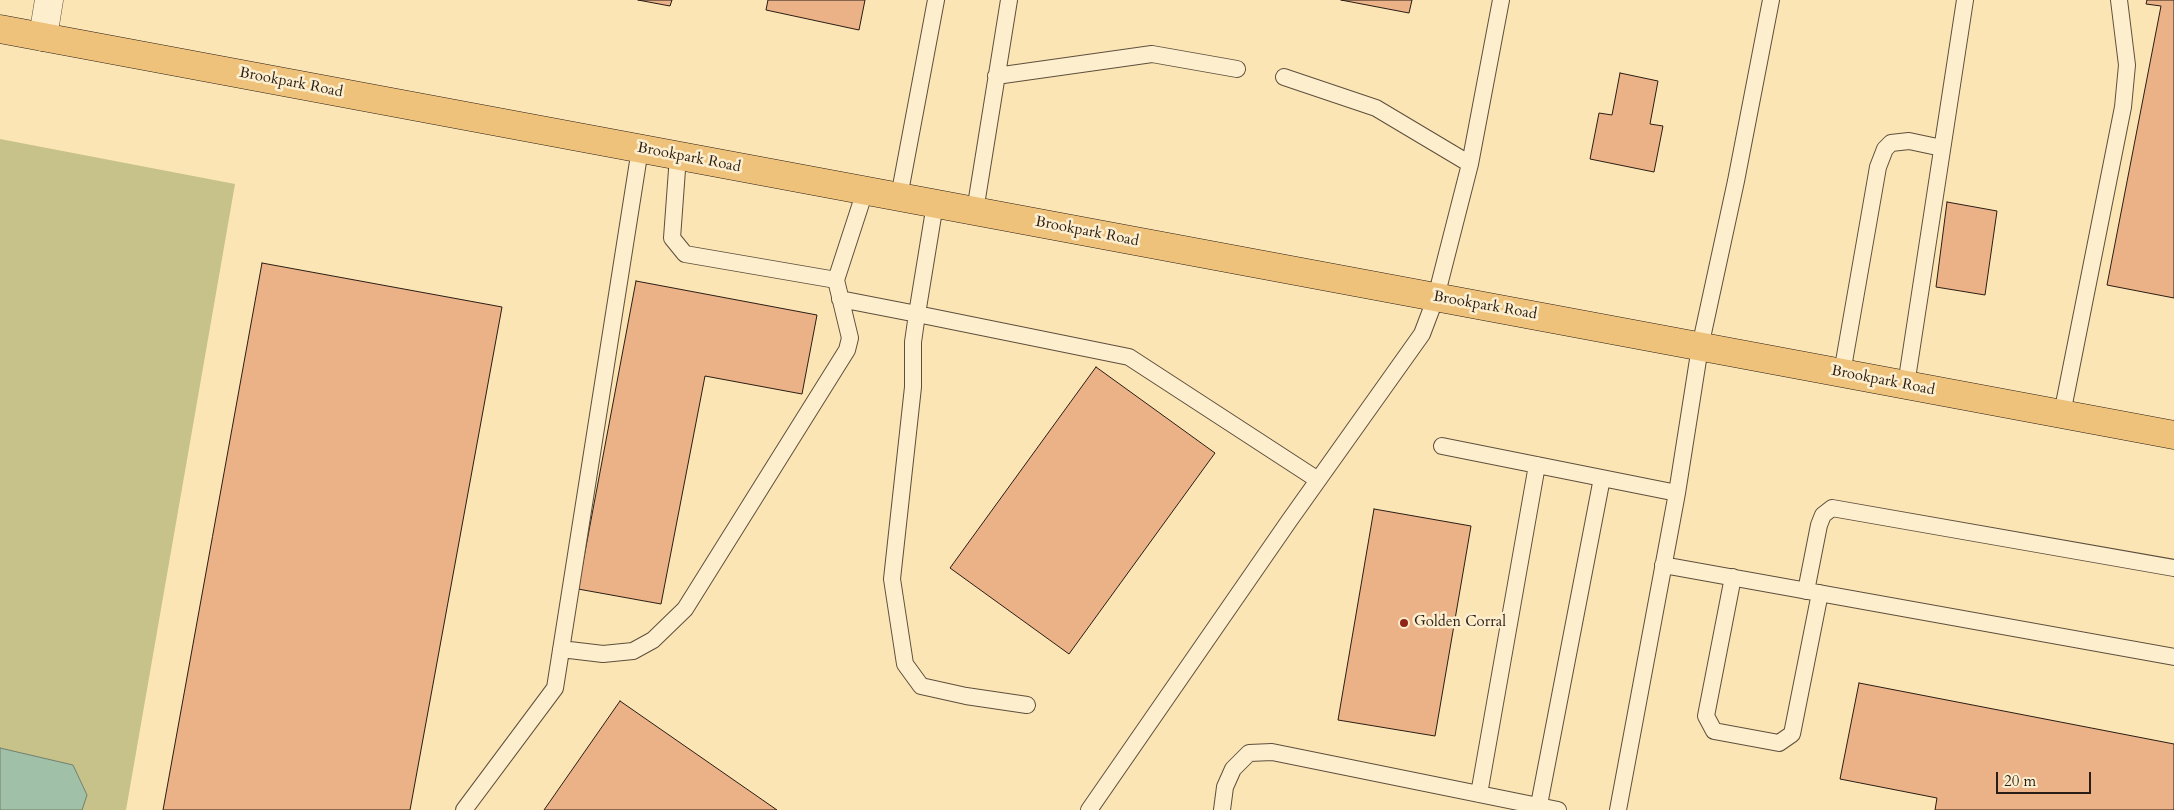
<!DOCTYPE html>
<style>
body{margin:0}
#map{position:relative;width:2174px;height:810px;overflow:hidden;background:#fce5b4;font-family:Cardo,serif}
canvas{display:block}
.scale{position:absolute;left:1996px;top:772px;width:95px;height:22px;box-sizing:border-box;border:2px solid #291d15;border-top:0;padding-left:6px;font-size:15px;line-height:18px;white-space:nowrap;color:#291d15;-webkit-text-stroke:4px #fdeece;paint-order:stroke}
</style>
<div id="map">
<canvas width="2174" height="810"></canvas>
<div class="scale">20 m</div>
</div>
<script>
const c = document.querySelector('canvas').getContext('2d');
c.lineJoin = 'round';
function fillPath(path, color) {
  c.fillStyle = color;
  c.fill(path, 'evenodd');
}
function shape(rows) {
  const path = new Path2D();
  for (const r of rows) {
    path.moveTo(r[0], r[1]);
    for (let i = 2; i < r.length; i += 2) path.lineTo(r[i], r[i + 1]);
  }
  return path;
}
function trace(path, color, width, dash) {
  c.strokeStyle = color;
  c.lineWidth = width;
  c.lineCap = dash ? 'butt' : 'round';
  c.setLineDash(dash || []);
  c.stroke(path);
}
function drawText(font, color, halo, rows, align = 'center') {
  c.font = font + ' Cardo,serif';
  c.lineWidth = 5;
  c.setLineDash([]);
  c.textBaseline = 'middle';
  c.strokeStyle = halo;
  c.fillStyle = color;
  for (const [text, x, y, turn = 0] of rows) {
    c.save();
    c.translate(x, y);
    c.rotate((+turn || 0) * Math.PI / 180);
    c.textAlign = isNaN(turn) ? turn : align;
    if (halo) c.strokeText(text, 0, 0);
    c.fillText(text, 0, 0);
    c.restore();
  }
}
fillPath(shape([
 [0,139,235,184,126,810,82,810,87,795,73,765,0,748]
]), '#c6c289');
const water = shape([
 [0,748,73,765,87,795,82,810,0,810,0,748]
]);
fillPath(water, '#a0c0a8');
trace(water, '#707f6d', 1);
const building = shape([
 [638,0,672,0,670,6,638,0],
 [768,0,865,0,859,30,766,10,768,0],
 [1341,0,1412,0,1409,13,1341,0],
 [2147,0,2174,0,2174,298,2107,285,2161,6,2146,4,2147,0],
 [1620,73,1658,81,1650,124,1663,126,1654,172,1590,159,1599,113,1612,115,1620,73],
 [1947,202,1997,211,1985,295,1936,287,1947,202],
 [262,263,502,307,410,810,163,810,262,263],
 [636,281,817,315,802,394,705,376,661,604,578,589,636,281],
 [1096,367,1215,453,1069,654,950,568,1096,367],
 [1374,509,1471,526,1435,736,1338,720,1374,509],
 [1859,683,2174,744,2174,810,1935,810,1937,798,1840,779,1859,683],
 [620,701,777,810,544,810,620,701]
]);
fillPath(building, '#ebb288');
trace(building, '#291d15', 1);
const lane = shape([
 [996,76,1152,54,1237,69],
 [678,156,672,238,685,254,836,280],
 [1470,164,1501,0],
 [899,197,936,0],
 [935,204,917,314,1129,357,1318,480],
 [975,211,1009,0],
 [840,299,917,314,913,342,913,387,892,579,905,664,921,686,966,696,1027,705],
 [1842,373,1878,167,1885,149,1891,143,1909,141,1942,148],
 [1906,385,1965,0],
 [2062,414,2123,107,2127,65,2119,0],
 [1442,446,1677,493],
 [1663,565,2174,657],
 [1733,577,1706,716,1714,731,1779,743,1792,734,1820,593],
 [1806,591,1819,525,1823,515,1832,508,2174,568],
 [561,649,603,654,633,651,653,640,685,609,847,350,850,338,836,280,865,191],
 [1479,794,1537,465],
 [464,810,555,688,640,149],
 [1089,810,1289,521,1422,334,1436,297,1470,164,1376,108,1284,77],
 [1222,810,1225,787,1233,769,1249,753,1272,752,1558,810],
 [1538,810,1602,478],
 [1618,810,1677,493,1700,347,1736,181,1771,0]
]);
const street = shape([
 [43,37,49,0]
]);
const primary = shape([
 [0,29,2174,435]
]);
trace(lane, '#5e4f3d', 18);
trace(street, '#5e4f3d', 29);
trace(primary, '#291d15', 29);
trace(lane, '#fdeece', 16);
trace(street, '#fdeece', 28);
trace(primary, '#eec27a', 28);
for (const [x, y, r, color] of [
 [1404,623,5,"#8f2418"]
]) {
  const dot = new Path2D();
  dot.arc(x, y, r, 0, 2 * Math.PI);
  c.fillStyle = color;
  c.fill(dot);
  trace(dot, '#fdeece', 2);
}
drawText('15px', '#291d15', '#fdeece', [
 ["Brookpark Road",291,83,11],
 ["Brookpark Road",689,158,11],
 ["Brookpark Road",1087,232,11],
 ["Brookpark Road",1485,306,10],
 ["Brookpark Road",1883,381,11]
]);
drawText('15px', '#291d15', '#fdeece', [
 ["Golden Corral",1414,623]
], 'left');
</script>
